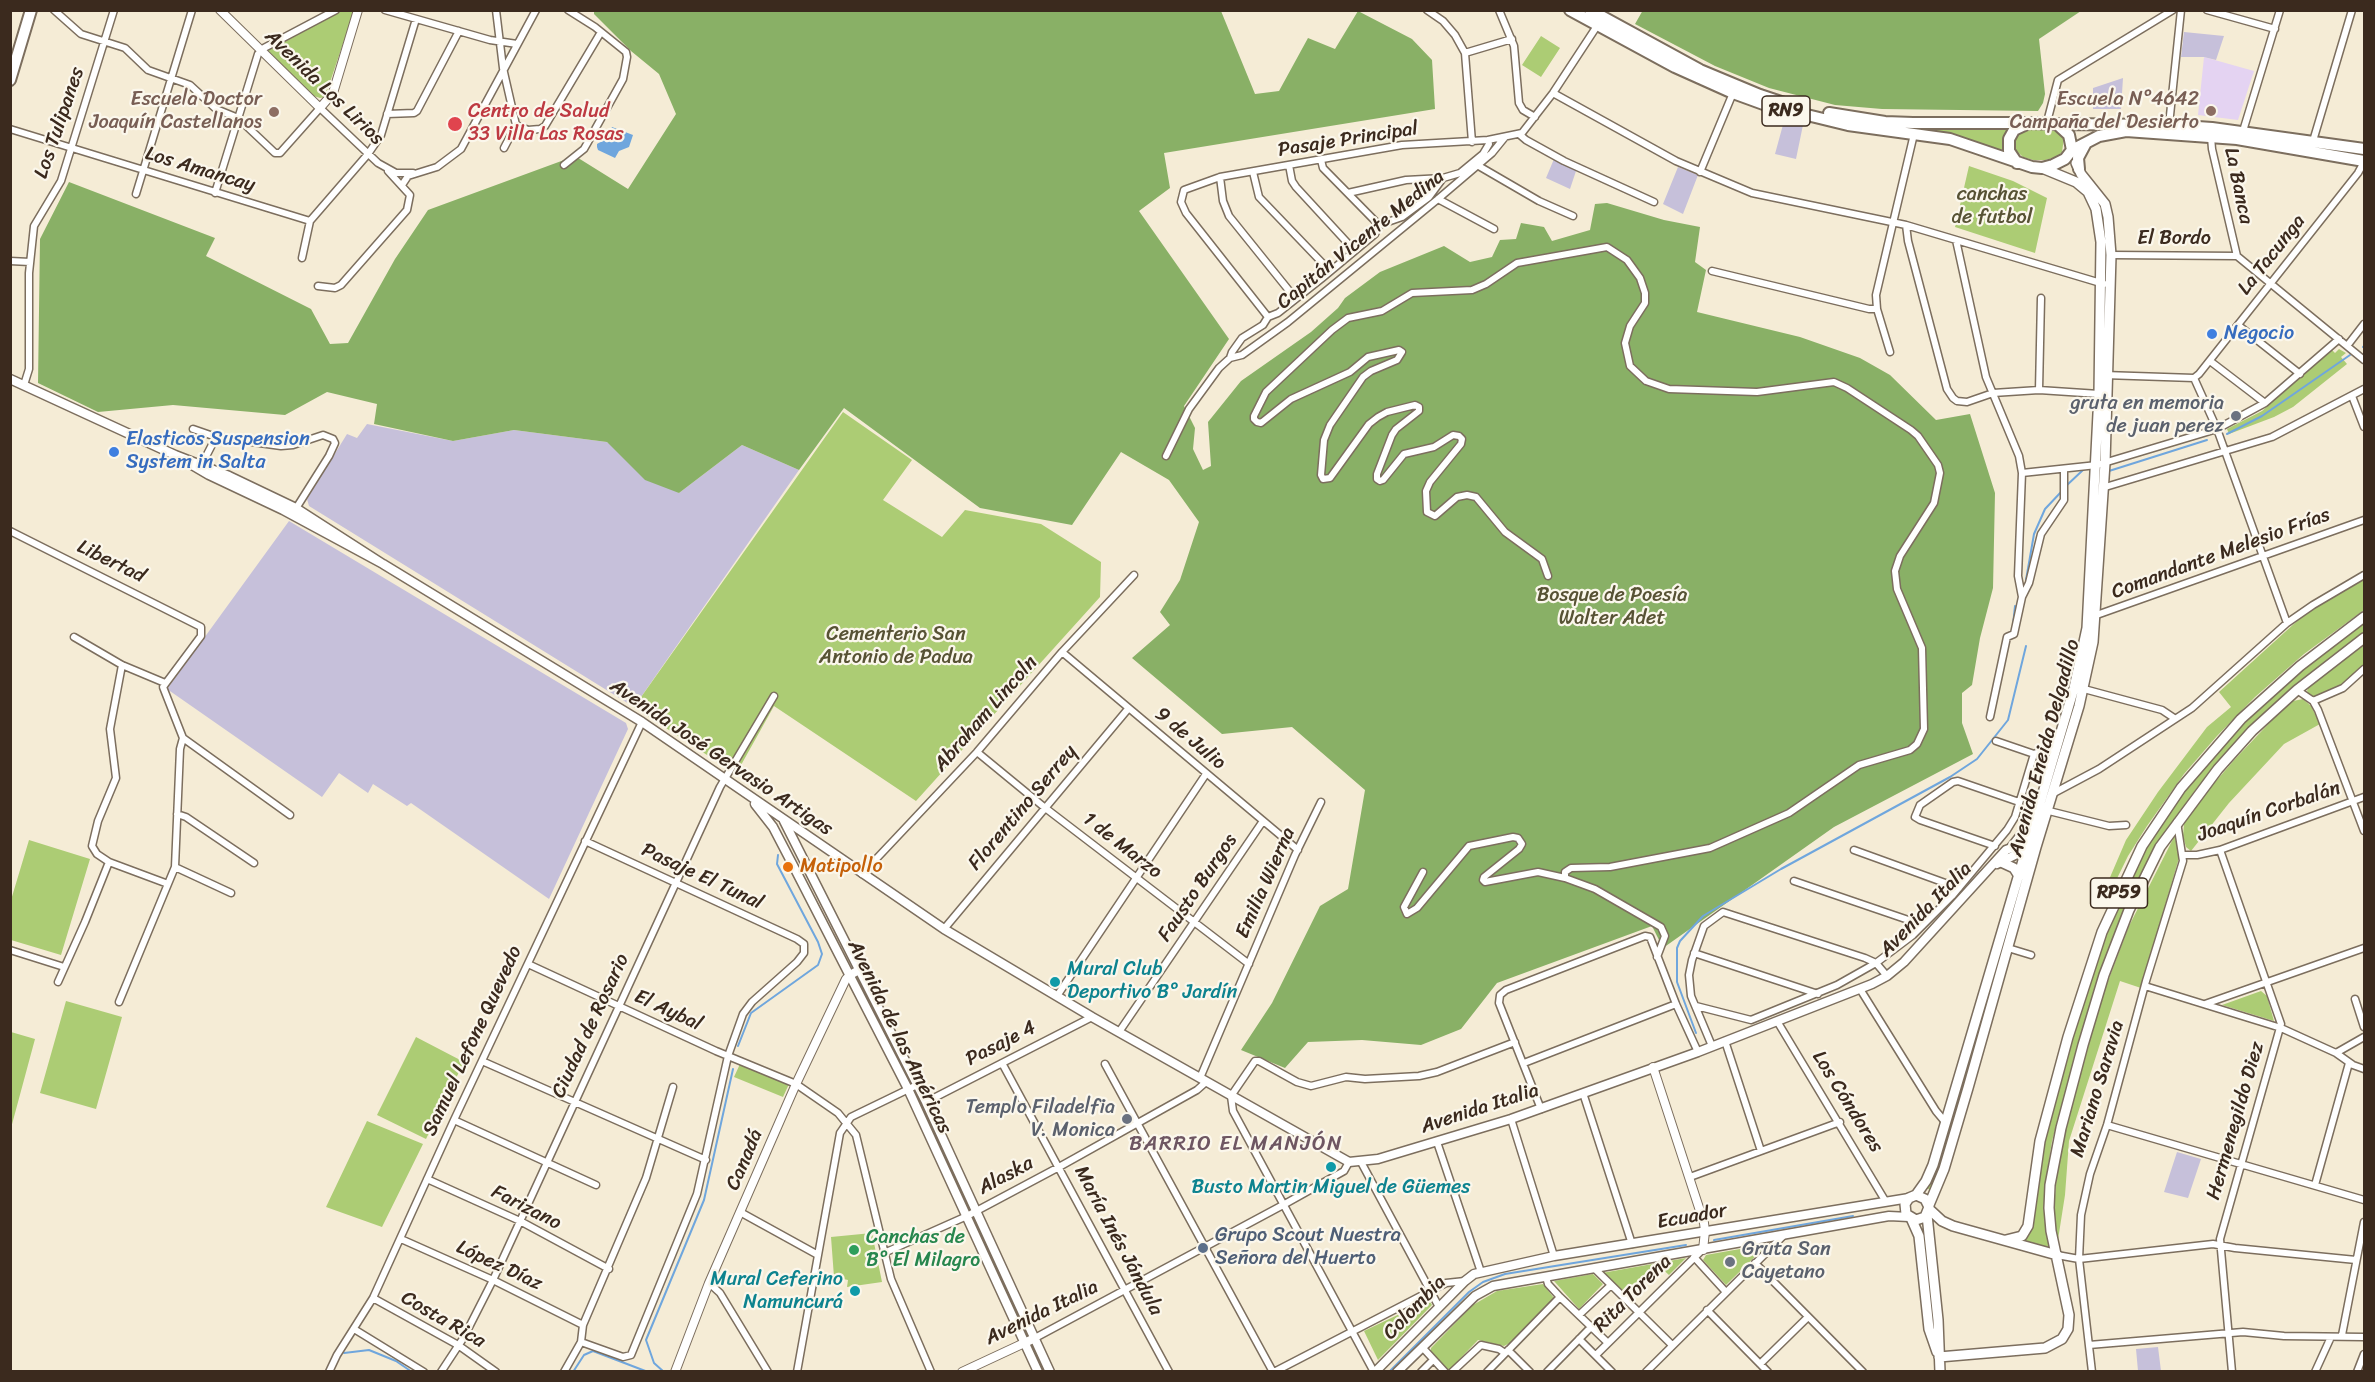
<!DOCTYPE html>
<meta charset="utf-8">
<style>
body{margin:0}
#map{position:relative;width:2375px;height:1382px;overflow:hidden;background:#f5ecd6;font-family:Sriracha,sans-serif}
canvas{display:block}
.frame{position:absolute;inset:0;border:12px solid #3b2a1e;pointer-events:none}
</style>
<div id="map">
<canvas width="2375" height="1382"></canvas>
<div class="frame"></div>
</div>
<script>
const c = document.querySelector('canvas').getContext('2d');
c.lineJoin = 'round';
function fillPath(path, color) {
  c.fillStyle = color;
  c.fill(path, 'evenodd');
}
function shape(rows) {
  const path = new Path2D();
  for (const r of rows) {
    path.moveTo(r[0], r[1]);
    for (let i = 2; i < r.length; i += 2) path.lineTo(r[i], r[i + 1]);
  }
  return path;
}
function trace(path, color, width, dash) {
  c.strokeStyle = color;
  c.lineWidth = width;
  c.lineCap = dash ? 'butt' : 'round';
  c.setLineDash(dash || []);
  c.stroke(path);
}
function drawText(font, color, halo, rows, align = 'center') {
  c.font = font + ' Sriracha,sans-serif';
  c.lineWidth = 4.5;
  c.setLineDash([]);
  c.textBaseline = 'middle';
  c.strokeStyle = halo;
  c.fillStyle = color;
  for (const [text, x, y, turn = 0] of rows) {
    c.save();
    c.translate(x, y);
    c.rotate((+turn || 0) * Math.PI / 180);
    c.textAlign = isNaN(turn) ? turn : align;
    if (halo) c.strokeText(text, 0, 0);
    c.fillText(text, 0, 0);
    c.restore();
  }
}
fillPath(shape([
 [2204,57,2254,71,2238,120,2198,115]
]), '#e4d3f2');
fillPath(shape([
 [2184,32,2224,36,2216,60,2204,57,2181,57],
 [2123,78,2121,109,2093,109,2093,88],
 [1784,121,1803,125,1796,159,1775,154],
 [1554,159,1576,171,1570,189,1546,178],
 [1678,167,1698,175,1683,214,1663,204],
 [367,424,453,441,514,430,607,442,679,493,742,445,799,470,634,707,309,506,307,499,347,434,357,438],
 [289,521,626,723,628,729,549,899,411,803,407,806,373,784,368,793,339,773,322,797,167,689],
 [2177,1152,2201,1159,2188,1198,2164,1192],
 [2158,1347,2161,1371,2138,1371,2136,1349]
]), '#c6c0da');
fillPath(shape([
 [342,11,354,11,325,97,320,98,314,96,268,51,269,49],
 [1541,36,1560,48,1541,77,1522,65],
 [1756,99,1881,126,1929,129,2014,127,2006,155,1950,135,1933,131,1884,128,1810,116],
 [2028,128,2049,128,2057,131,2064,138,2062,152,2057,157,2045,160,2033,160,2023,157,2014,149,2015,139,2019,132],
 [1969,166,2013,181,2047,198,2035,253,1955,227],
 [2331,349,2335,353,2339,349,2346,353,2341,357,2347,364,2293,407,2274,417,2229,434,2227,429,2262,411],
 [843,412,912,460,883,500,942,537,965,510,1041,524,1101,562,1100,597,916,801,774,706,736,774,634,707],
 [2364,579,2364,610,2304,654,2255,697,2217,736,2184,774,2147,826,2128,856,2104,905,2099,903,2126,840,2158,792,2207,727,2231,707,2219,692,2296,622,2320,603],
 [2364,622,2364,633,2333,655,2279,700,2238,740,2196,789,2160,840,2132,893,2111,944,2073,1063,2052,1141,2046,1179,2044,1218,2051,1249,2019,1240,2027,1232,2042,1149,2071,1034,2106,931,2145,846,2167,813,2236,730,2283,684],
 [2364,645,2364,666,2340,685,2320,696,2310,696,2307,691,2309,686],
 [2303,699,2311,706,2320,724,2284,744,2229,803,2191,851,2186,847,2183,836,2184,824,2192,809,2235,759,2276,716,2293,701],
 [2175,835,2179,858,2141,988,2120,981,2069,1141,2065,1195,2057,1246,2053,1217,2058,1164,2080,1070,2105,989,2129,926],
 [29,840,90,859,61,955,11,940,11,900],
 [2016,895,2017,901,1939,1167,1930,1190,1925,1187,1937,1168],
 [2261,991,2267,996,2274,1021,2222,1005],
 [66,1001,122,1017,96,1109,40,1093],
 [11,1032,35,1039,11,1128,10,1032],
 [416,1037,464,1062,426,1139,377,1115],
 [740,1064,789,1084,783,1097,734,1077],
 [367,1121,423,1144,382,1227,326,1207],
 [872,1233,882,1282,847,1287,848,1280,834,1277,831,1237],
 [1768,1244,1726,1285,1703,1260,1706,1255],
 [1686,1258,1669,1275,1658,1265,1628,1297,1602,1273],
 [1593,1274,1603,1284,1579,1309,1554,1281],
 [1543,1284,1554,1298,1510,1343,1504,1346,1478,1340,1450,1369,1445,1369,1431,1353,1431,1348,1473,1305,1497,1291],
 [1429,1300,1432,1305,1378,1360,1364,1331]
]), '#accc74');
fillPath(shape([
 [1643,10,2081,10,2081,11,2039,39,2045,94,2043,103,2038,111,1882,109,1835,105,1769,88,1715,66,1635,24],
 [594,11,1221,11,1255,94,1279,91,1308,38,1335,49,1358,11,1412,39,1432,60,1435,109,1164,153,1170,188,1139,211,1229,339,1184,406,1195,428,1193,449,1203,470,1211,466,1208,422,1241,381,1311,332,1338,308,1345,298,1380,272,1444,246,1470,262,1492,257,1500,240,1516,239,1521,223,1544,227,1552,241,1590,230,1595,204,1607,203,1664,220,1700,227,1695,262,1706,270,1697,312,1800,337,1860,358,1890,375,1936,420,1970,414,1995,493,1993,588,1980,638,1972,685,1962,693,1962,723,1973,754,1834,827,1663,948,1652,926,1497,983,1461,1029,1421,1045,1362,1040,1308,1042,1285,1068,1241,1050,1272,1003,1320,906,1348,889,1365,790,1292,727,1222,734,1132,658,1170,625,1160,612,1180,580,1199,522,1169,480,1121,452,1072,525,980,508,844,408,799,470,742,445,679,493,645,480,607,442,514,430,453,441,374,424,377,404,327,392,285,415,173,405,98,412,38,383,40,239,69,182,215,238,206,256,311,309,330,344,348,343,395,259,428,210,575,156,628,189,676,114,659,74,631,51,594,14]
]), '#89b066');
fillPath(shape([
 [612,127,633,135,629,147,619,151,615,158,598,150,597,147,597,144,607,138]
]), '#6fa6dd');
trace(shape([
 [2363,347,2364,346],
 [2227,434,2262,416,2350,355],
 [2109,471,2207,440],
 [2066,486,2083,470],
 [2026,580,2034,534,2045,509,2062,491],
 [2013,625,2015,606],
 [1696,1033,1677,982,1677,948,1680,941,1703,916,1781,869,1950,777,1977,759,2008,720,2026,646],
 [738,1046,751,1013,818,965,822,954,818,942,777,864,778,855],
 [1714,1240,1853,1216],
 [344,1353,369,1350,396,1361,412,1372],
 [573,1372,584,1355,593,1351,648,1372],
 [664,1372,654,1363,646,1340,704,1200,733,1069],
 [1389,1372,1469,1292,1483,1282,1505,1274,1686,1245]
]), '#6fa6dd', 2);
const minor = shape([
 [54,10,81,34,125,48,148,70,190,85,216,109,238,118,275,153,280,153,320,108,378,163,396,173,413,173],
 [385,10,490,40,517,44],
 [496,10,503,68,516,125],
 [1427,10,1443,21,1455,35,1465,53,1472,142],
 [1499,10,1514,46,1519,103,1523,110,1535,117],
 [2207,10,2275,29],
 [1465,53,1512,39],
 [1553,93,1676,161,1752,193,1906,225,2104,284],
 [387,114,414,113,417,111,459,31],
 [2047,122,2058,80,2173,10],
 [516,125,528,130,540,129,545,126,601,32],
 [2169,125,2181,10],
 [10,129,310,221],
 [2243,131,2280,10],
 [1519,134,1526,140,1564,161,1654,202],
 [2211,137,2212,149,2237,256,2364,360],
 [2313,141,2352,10],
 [504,148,516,125],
 [1321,160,1323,168,1379,225],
 [564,165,584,149,588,142,623,79,627,57,626,52,595,27,568,10],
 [1289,165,1292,181,1296,187,1354,250],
 [1477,165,1539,201,1573,216],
 [1253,172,1259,197,1329,270],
 [1700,172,1733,93],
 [1220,177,1223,201,1229,216,1295,298],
 [402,185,408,176,437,167,461,149,536,10],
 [215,193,258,54,264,48,336,10],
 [1348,193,1406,180,1443,178],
 [136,194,192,10],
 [1438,199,1494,229],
 [1906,225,1908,241,1947,389,1953,398,1957,401,1967,402,1993,393,2039,390,2099,394],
 [1956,240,1986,377,2019,456,2022,473,2018,576,2022,597,2014,634,2007,637,1990,717],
 [2111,255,2237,256],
 [302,258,310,221,368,154,381,135,416,19],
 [10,261,30,262],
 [1712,271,1869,309,1877,309],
 [318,286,335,288,341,285,407,210,410,195,388,171],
 [1268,317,1186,213,1181,202,1184,190,1220,177,1402,145,1488,140,1522,133,1553,93,1597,26],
 [2238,325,2300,374],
 [2347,346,2364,324],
 [1890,352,1877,309,1876,295,1914,134],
 [1230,358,1232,352,1242,338,1263,325,1268,317,1278,313,1321,279,1375,234,1379,225,1402,217,1429,197,1443,178,1460,173,1483,154,1489,144,1488,140],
 [2210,361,2265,403],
 [2104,375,2194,378,2199,374,2358,173,2364,162],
 [2194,378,2217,429,2287,623],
 [24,385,29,369,29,273,34,226,61,181,114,10],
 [2039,390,2041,298],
 [2352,396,2364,427],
 [193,429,216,437,281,446,293,445,323,435,333,439,335,443,329,456,295,510],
 [1166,456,1189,409,1219,368,1230,358,1242,355,1288,322,1438,199,1492,153,1505,137],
 [200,468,216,437],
 [2022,473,2097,465,2217,429,2265,403,2339,339],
 [2102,488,2272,437,2364,389],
 [10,531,201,627,201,636,163,687,183,738,180,749,175,867,119,1002],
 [1548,576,1542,559,1505,532,1476,497,1467,495,1457,497,1435,516,1427,512,1426,491,1430,482,1461,444,1462,439,1459,436,1453,435,1434,447,1404,454,1383,480,1380,481,1377,479,1377,474,1392,435,1396,429,1419,411,1419,407,1415,405,1387,412,1378,417,1369,424,1330,478,1323,479,1321,475,1324,440,1330,425,1363,377,1371,371,1397,360,1402,352,1399,350,1368,357,1350,372,1291,399,1261,423,1257,422,1254,419,1254,416,1266,392,1332,330,1348,318,1382,311,1412,293,1472,290,1486,284,1517,263,1607,247,1627,260,1640,278,1645,293,1645,303,1630,326,1625,343,1630,366,1646,381,1669,389,1757,392,1834,382,1847,388,1911,430,1918,436,1938,465,1940,473,1934,503,1900,556,1895,571,1897,589,1922,648,1924,729,1917,744,1910,750,1859,765,1789,813,1710,848,1610,867,1571,868,1565,872,1565,878],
 [2022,597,2029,583,2041,534,2064,500,2064,470],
 [2091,617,2364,520],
 [74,637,122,665,165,683],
 [1062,652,1298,850],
 [122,665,110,729,116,778,98,821,92,846,97,854,109,862,168,884],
 [2084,689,2162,710,2174,718],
 [2297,690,2313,701,2318,710,2364,831],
 [2313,701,2343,688,2364,669],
 [183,738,290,815],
 [1996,741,2034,754,2044,750,2055,751],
 [977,752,1044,807,1249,964],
 [2052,794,2099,769,2192,708,2287,623,2313,605,2364,575],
 [2045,810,2109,826,2126,825],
 [177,814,186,817,254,863],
 [1995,846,1920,820,1915,817,1920,805,1953,782,1958,781,2019,802],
 [1854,850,1959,888],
 [2220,850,2281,1024,2220,1239,2232,1372],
 [2183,855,2197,855,2220,850,2364,797],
 [175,867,231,893],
 [1423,872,1404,907,1407,914,1417,908,1469,846,1513,837,1518,838,1522,844,1519,849,1484,877,1483,880,1485,882,1538,872,1565,878,1595,889,1661,927,1665,936,1657,957],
 [862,874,977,752,1062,652,1134,575],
 [1794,881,1923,925],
 [944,929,1128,709],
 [2008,948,2031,955],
 [10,950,64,967],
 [1694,953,1818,994],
 [528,964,716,1051,796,1084,838,1113,856,1135,891,1279,931,1372],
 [58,982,85,922,109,862],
 [2145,986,2281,1028,2336,1053,2353,1065,2364,1069],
 [1860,989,1936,1111,1946,1123],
 [1057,996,1206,774],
 [2355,999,2364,1027],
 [2205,1004,2364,948],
 [1696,1006,1751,1020,1837,985,1876,963,1913,935,1952,896,2007,830,2015,817,2034,754],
 [1777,1021,1886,1202],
 [1119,1032,1263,821],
 [1725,1041,1761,1151],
 [1712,1046,1691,996,1689,975,1692,960,1704,926,1723,912,1865,958,1876,963,1887,976],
 [2336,1053,2364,1037],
 [482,1061,706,1160],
 [1002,1063,1169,1372],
 [1524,1063,1676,1004],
 [1105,1064,1273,1372],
 [1200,1078,1295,855,1321,802],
 [1583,1093,1632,1244],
 [926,1102,1092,1017],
 [1541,1109,1499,1003,1500,995,1506,990,1645,936,1650,937,1676,1004,1698,1052],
 [1511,1119,1554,1256],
 [454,1120,596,1185],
 [2107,1125,2364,1200],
 [1437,1142,1481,1272],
 [1361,1162,1439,1307],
 [1690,1177,1840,1122],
 [427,1179,520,1221,609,1269],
 [2315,1185,2349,1063],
 [740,1212,818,1255],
 [401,1239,493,1280,583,1325],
 [884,1253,967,1216,1059,1167,1197,1090,1206,1082],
 [2057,1255,2079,1259,2213,1244,2235,1248,2356,1260],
 [1694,1257,1725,1291],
 [1755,1263,1863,1372],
 [1594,1268,1672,1345],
 [1546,1277,1548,1284,1560,1297,1608,1343],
 [709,1283,720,1293,768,1372],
 [373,1298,458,1345,496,1372],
 [1707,1310,1768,1372],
 [1579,1315,1610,1286],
 [354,1329,424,1372],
 [2342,1335,2364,1222],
 [1035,1338,1283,1205,1344,1171,1349,1162],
 [1579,1339,1612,1372],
 [581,1342,623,1357,631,1355,697,1194,728,1056,743,1014,752,1002,797,962,804,953,804,944,797,939,585,841],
 [2089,1345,2243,1332,2284,1336,2364,1337],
 [1422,1347,1445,1372],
 [1508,1350,1530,1372],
 [1596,1355,1702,1250],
 [1760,1364,1808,1317],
 [329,1372,337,1355,373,1298,454,1120,642,722],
 [441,1372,464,1337,493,1280,720,787,774,696],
 [564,1372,581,1342,583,1325,646,1178,673,1087],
 [797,1372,840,1133,851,1117,917,1085],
 [1274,1372,1446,1283,1465,1281],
 [1374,1372,1233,1111,1231,1096,1255,1061,1259,1061,1297,1082,1311,1086,1346,1077,1365,1079,1419,1076,1437,1072,1515,1042],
 [1421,1372,1433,1360],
 [1452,1372,1481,1345,1499,1349,1505,1353],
 [1487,1372,1560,1297],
 [1547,1372,1591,1327],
 [1646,1372,1784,1235],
 [2092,1372,2079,1259,2081,1215,2090,1174,2107,1125,2146,981,2183,861,2177,822],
 [2315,1372,2331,1337],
 [2357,1372,2364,1354]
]);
const tertiary = shape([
 [220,10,320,108,333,93,358,10],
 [1653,1067,1704,1223,1705,1231,1703,1250],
 [675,1372,709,1283,796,1084,846,979,850,975,859,970],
 [962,1372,1035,1338]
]);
const secondary = shape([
 [10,379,175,455],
 [383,564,283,510,209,475,175,455,229,476,296,508,383,564,642,722,944,929,1092,1017,1349,1162,1378,1159,1511,1119,1698,1052,1872,984,1887,976,1904,962,2006,850,2017,846,2033,846],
 [755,804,773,827,797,873,908,1089,1038,1372],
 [784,821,926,1102,1050,1372],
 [1997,864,2017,854,2030,853],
 [1375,1372,1465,1281,1474,1274,1554,1256,1909,1198],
 [1397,1372,1475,1296,1493,1286,1889,1216,1909,1217]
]);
const primary = shape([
 [2012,847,2031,823],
 [2001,862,2014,868,2019,876],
 [1916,1195,1925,1199,1929,1207,1925,1217,1916,1220,1906,1214,1905,1204,1909,1198,1916,1195,1926,1181,1933,1165,2074,688,2087,628,2099,394,2101,242,2096,209,2088,192,2076,182,2042,168],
 [1929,1205,1944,1169,1968,1088,2036,847,2079,706,2093,642,2105,463,2111,255,2108,217,2105,204,2081,174,2076,163],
 [1929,1209,1942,1221,1953,1226,2057,1255],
 [1927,1215,1938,1320,1940,1372],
 [1911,1218,1919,1236,1929,1329,1937,1352],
 [2006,1240,2022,1236,2028,1226,2040,1141,2068,1037,2102,932,2142,846,2181,788,2241,719,2300,666,2364,617],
 [1939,1357,2045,1348,2062,1339,2068,1329,2069,1315,2051,1231,2049,1208,2050,1185,2061,1128,2083,1045,2104,975,2129,910,2160,847,2218,769,2252,731,2297,690,2364,638]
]);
const trunk = shape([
 [1570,10,1675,67,1733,93,1766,105,1848,125,1950,139,2032,167,2042,168,2053,165,2065,159,2072,150,2099,136,2126,131,2237,139,2364,161],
 [1590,10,1700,70,1760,95,1790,105],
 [10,80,31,10],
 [1829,113,1885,122,1913,123,2029,123],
 [2057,124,2169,125,2212,128,2364,149],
 [2017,163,2009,151,2009,139,2014,130,2029,123,2057,124,2069,135,2072,150],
 [2079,169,2078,158,2086,143]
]);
trace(minor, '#7c6e5e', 9);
trace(tertiary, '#7c6e5e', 10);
trace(secondary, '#7c6e5e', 11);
trace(primary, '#7c6e5e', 12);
trace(trunk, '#7c6e5e', 14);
trace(minor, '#fff', 6);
trace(tertiary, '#fff', 8);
trace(secondary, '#fff', 8);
trace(primary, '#fff', 9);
trace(trunk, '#fff', 10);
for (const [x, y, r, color] of [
 [2211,111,6,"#8d6e63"],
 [274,112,6,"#8d6e63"],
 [455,124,8,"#e0444e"],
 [2212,334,6,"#3f7fe0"],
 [2236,416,6,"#6b7280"],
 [114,452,6,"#3f7fe0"],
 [788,867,6,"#e8710a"],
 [1055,982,6,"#0f9aa8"],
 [1127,1119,6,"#6b7280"],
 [1331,1167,6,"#0f9aa8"],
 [1203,1248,6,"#5c6f8a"],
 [854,1250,6,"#2e9e5b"],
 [1730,1262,6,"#6b7280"],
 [855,1291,6,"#0f9aa8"]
]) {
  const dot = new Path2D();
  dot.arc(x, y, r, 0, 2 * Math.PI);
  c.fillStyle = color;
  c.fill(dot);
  trace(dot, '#fbf7ec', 2);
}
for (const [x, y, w] of [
 [1786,111,48],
 [2119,893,57]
]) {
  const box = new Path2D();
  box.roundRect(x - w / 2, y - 15, w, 30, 4.5);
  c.fillStyle = '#fbf7ec';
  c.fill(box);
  trace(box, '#3b2a1e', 1.5);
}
drawText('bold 18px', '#3b2a1e', null, [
 ["RN9",1786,111],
 ["RP59",2119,893]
]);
drawText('20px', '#3b2a1e', '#fbf7ec', [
 ["Avenida Los Lirios",324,88,44],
 ["Los Tulipanes",60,123,-71],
 ["Pasaje Principal",1348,140,-9],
 ["Los Amancay",200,170,17],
 ["La Banca",2238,186,78],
 ["El Bordo",2174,239],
 ["Capitán Vicente Medina",1361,240,-39],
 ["La Tacunga",2272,255,-52],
 ["Comandante Melesio Frías",2221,554,-20],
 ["Libertad",111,562,26],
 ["Abraham Lincoln",986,714,-49],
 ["9 de Julio",1190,739,40],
 ["Avenida Eneida Delgadillo",2045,748,-75],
 ["Avenida José Gervasio Artigas",721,758,34],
 ["Florentino Serrey",1023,808,-50],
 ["Joaquín Corbalán",2269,812,-19],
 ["1 de Marzo",1122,846,38],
 ["Pasaje El Tunal",702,877,25],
 ["Emilia Wierna",1266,883,-66],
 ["Fausto Burgos",1198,888,-56],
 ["Avenida Italia",1926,910,-46],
 ["El Aybal",668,1011,25],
 ["Ciudad de Rosario",591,1026,-65],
 ["Avenida de las Américas",899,1037,64],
 ["Samuel Lefone Quevedo",473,1041,-65],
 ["Pasaje 4",1001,1044,-27],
 ["Mariano Saravia",2098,1089,-73],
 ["Los Cóndores",1847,1102,58],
 ["Avenida Italia",1480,1109,-18],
 ["Hermenegildo Diez",2236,1121,-74],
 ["Canadá",745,1160,-67],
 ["Alaska",1006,1176,-28],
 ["Farizano",526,1208,27],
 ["Ecuador",1692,1217,-10],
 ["María Inés Jándula",1118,1241,62],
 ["López Díaz",499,1266,25],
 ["Rita Torena",1633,1294,-45],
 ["Colombia",1415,1308,-46],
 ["Avenida Italia",1042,1313,-26],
 ["Costa Rica",443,1320,30]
]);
drawText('20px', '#785e54', '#fbf7ec', [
 ["Escuela Doctor",262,100],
 ["Joaquín Castellanos",262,123],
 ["Escuela N°4642",2199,100],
 ["Campaña del Desierto",2199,123]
], 'right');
drawText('20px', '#be3a42', '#fbf7ec', [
 ["Centro de Salud",468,112],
 ["33 Villa Las Rosas",468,135]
], 'left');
drawText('20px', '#575234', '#fbf7ec', [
 ["canchas",1992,195],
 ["de futbol",1992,218],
 ["Bosque de Poesía",1612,596],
 ["Walter Adet",1612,619],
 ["Cementerio San",896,635],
 ["Antonio de Padua",896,658]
]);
drawText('20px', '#366cbe', '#fbf7ec', [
 ["Negocio",2224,334],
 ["Elasticos Suspension",126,440],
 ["System in Salta",126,463]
], 'left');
drawText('20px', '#5b616d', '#fbf7ec', [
 ["gruta en memoria",2224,404],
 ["de juan perez",2224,427],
 ["Templo Filadelfia",1115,1108],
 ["V. Monica",1115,1131],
 ["Gruta San",1742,1250,"left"],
 ["Cayetano",1742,1273,"left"]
], 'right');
drawText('20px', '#c56008', '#fbf7ec', [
 ["Matipollo",800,867]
], 'left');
drawText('20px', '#0d838f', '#fbf7ec', [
 ["Mural Club",1067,970],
 ["Deportivo B° Jardín",1067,993],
 ["Busto Martin Miguel de Güemes",1331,1188,"center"],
 ["Mural Ceferino",843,1280,"right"],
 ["Namuncurá",843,1303,"right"]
], 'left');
drawText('20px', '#4e5e75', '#fbf7ec', [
 ["Grupo Scout Nuestra",1215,1236],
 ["Señora del Huerto",1215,1259]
], 'left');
drawText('20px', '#27864d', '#fbf7ec', [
 ["Canchas de",866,1238],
 ["B° El Milagro",866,1261]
], 'left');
c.letterSpacing = '1.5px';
drawText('21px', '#6e5662', '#fbf7ec', [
 ["BARRIO EL MANJÓN",1236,1145]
]);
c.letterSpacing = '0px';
</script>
